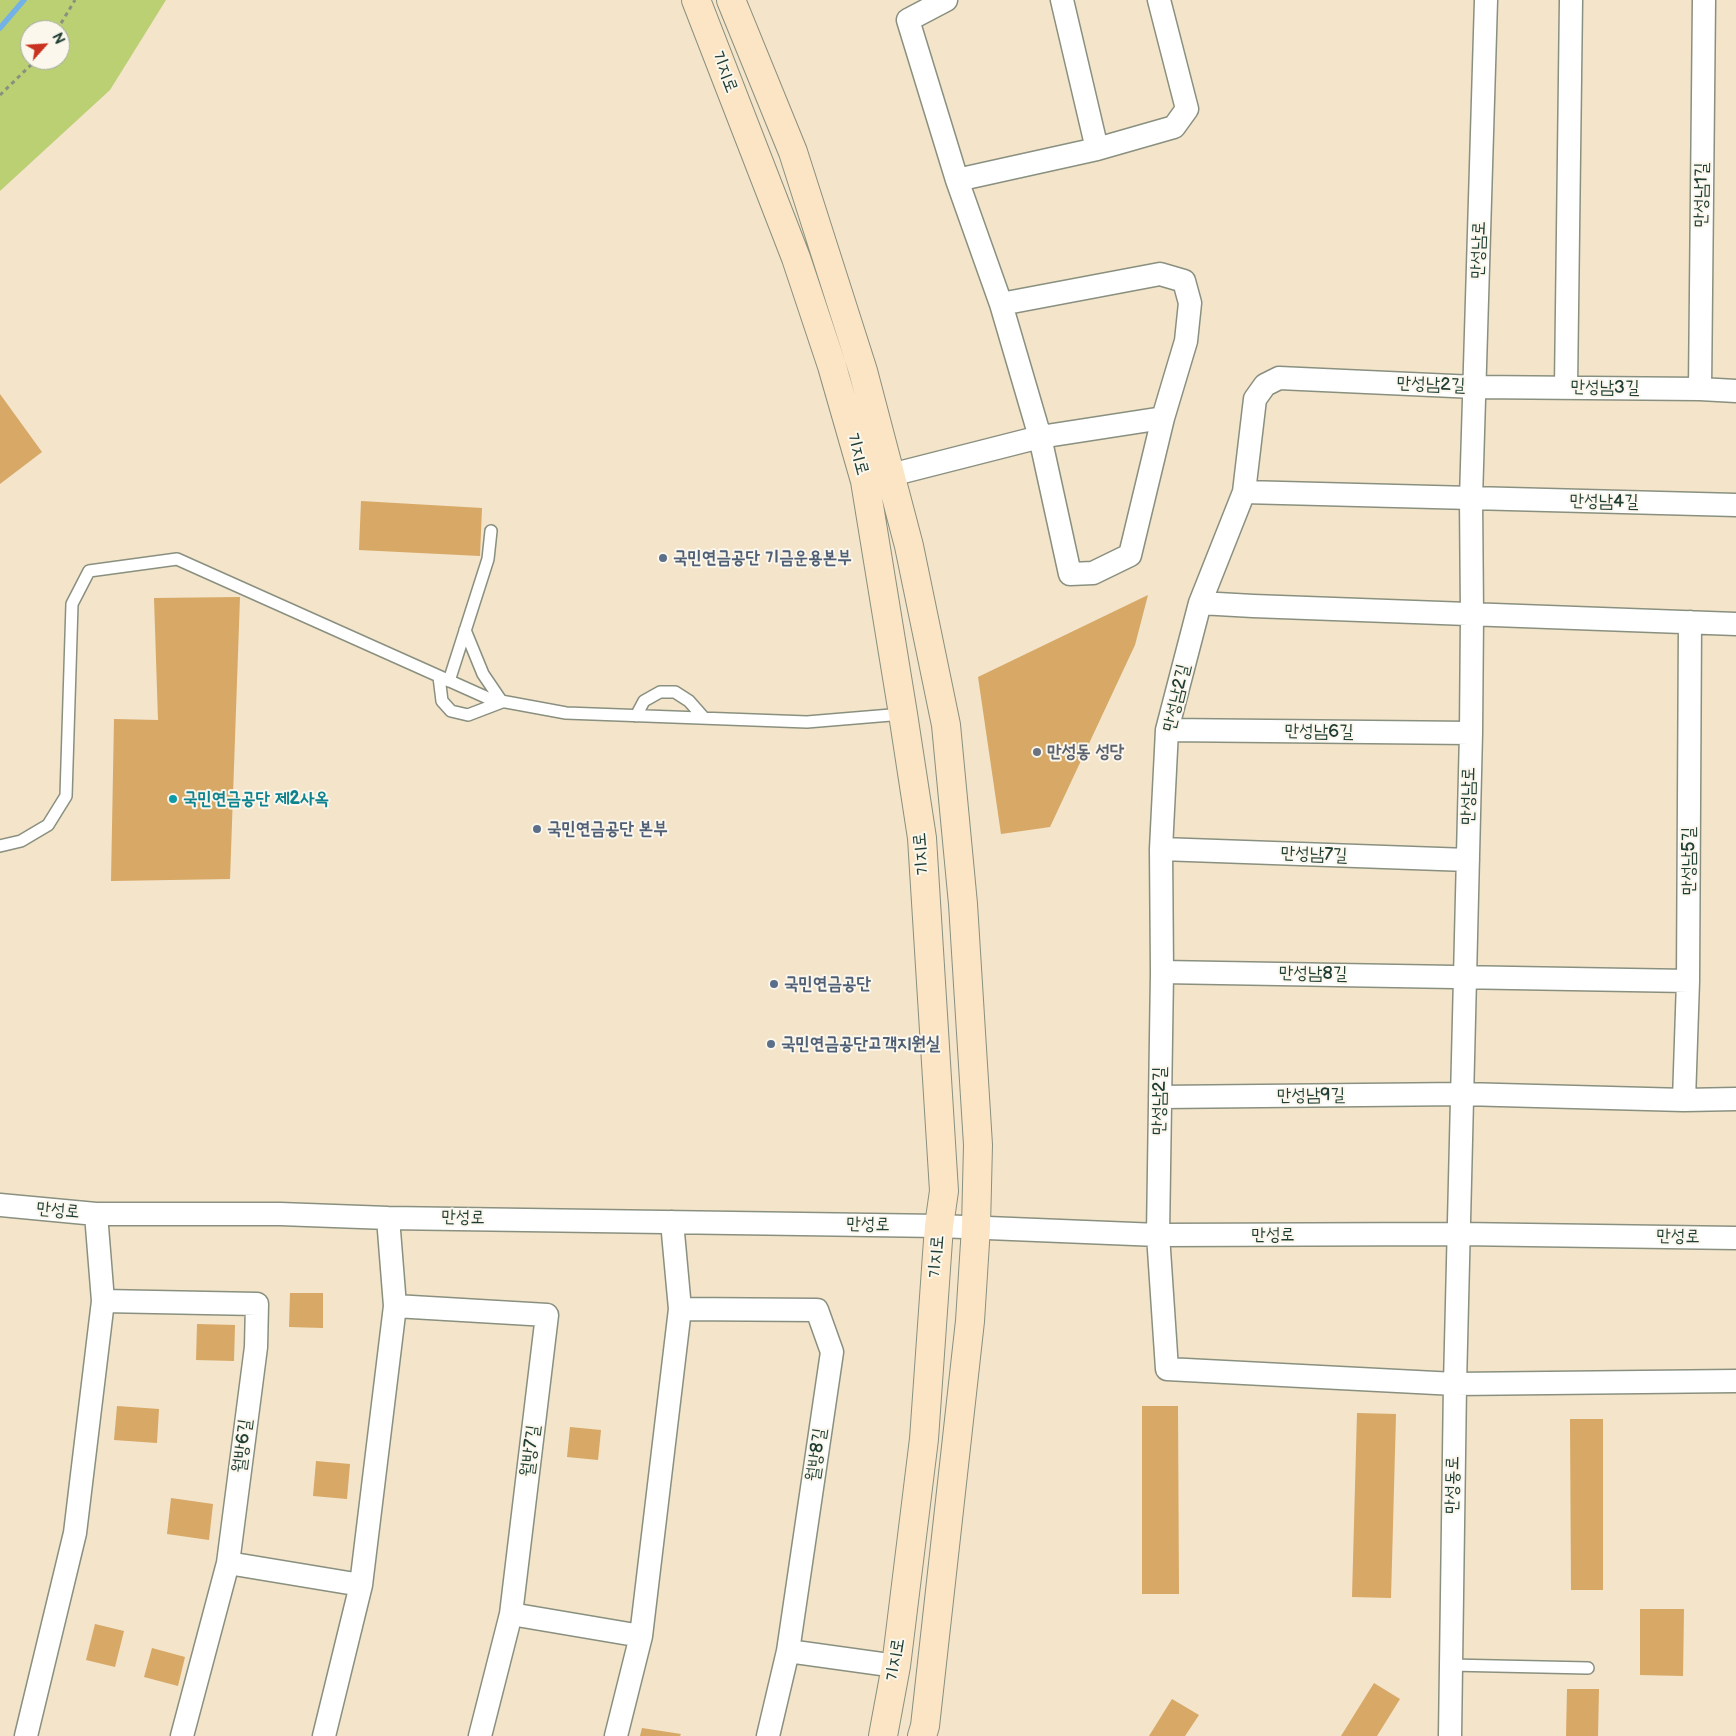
<!DOCTYPE html>
<meta charset="utf-8">
<style>
body{margin:0}
#map{position:relative;width:1736px;height:1736px;overflow:hidden;background:#f3e4ca;font-family:"Balsamiq Sans",sans-serif}
canvas{display:block}
.north{position:absolute;left:20px;top:20px;width:50px;height:50px;box-sizing:border-box;background:#fbf7ec;border:1px solid #a3ada2;border-radius:50%;rotate:64deg;font-size:14px;font-weight:700;line-height:20px;text-align:center;color:#1f3d34}
.north::after{content:'';display:block;margin:auto;width:18px;height:22px;background:#c8321e;clip-path:polygon(50% 0,100% 100%,50% 72%,0 100%)}
</style>
<div id="map">
<canvas width="1736" height="1736"></canvas>
<div class="north">N</div>
</div>
<script>
const c = document.querySelector('canvas').getContext('2d');
c.lineJoin = 'round';
function fillPath(path, color) {
  c.fillStyle = color;
  c.fill(path, 'evenodd');
}
function shape(rows) {
  const path = new Path2D();
  for (const r of rows) {
    path.moveTo(r[0], r[1]);
    for (let i = 2; i < r.length; i += 2) path.lineTo(r[i], r[i + 1]);
  }
  return path;
}
function trace(path, color, width, dash) {
  c.strokeStyle = color;
  c.lineWidth = width;
  c.lineCap = dash ? 'butt' : 'round';
  c.setLineDash(dash || []);
  c.stroke(path);
}
function drawText(font, color, halo, rows, align = 'center') {
  c.font = font + ' "Balsamiq Sans","Poor Story",sans-serif';
  c.lineWidth = 4;
  c.setLineDash([]);
  c.textBaseline = 'middle';
  c.strokeStyle = halo;
  c.fillStyle = color;
  for (const [text, x, y, turn = 0] of rows) {
    c.save();
    c.translate(x, y);
    c.rotate((+turn || 0) * Math.PI / 180);
    c.textAlign = isNaN(turn) ? turn : align;
    if (halo) c.strokeText(text, 0, 0);
    c.fillText(text, 0, 0);
    c.restore();
  }
}
fillPath(shape([
 [0,0,166,0,110,90,0,191],
 [30,30,60,30,60,60,30,60]
]), '#bbcf73');
trace(shape([
 [0,28,24,0]
]), '#73b2e6', 5.5);
fillPath(shape([
 [0,394,42,452,0,484],
 [361,501,482,508,480,556,359,550],
 [1148,595,1135,645,1050,827,1001,834,978,677],
 [240,597,230,879,111,881,114,719,158,720,154,598],
 [290,1293,323,1293,323,1328,289,1327],
 [197,1324,235,1325,234,1361,196,1360],
 [117,1406,159,1409,157,1443,114,1440],
 [1142,1406,1178,1406,1179,1594,1142,1594],
 [1357,1413,1396,1414,1391,1598,1352,1597],
 [1570,1419,1603,1419,1603,1590,1571,1590],
 [570,1427,601,1430,598,1460,567,1457],
 [316,1461,350,1464,347,1499,313,1496],
 [171,1498,213,1504,209,1540,167,1534],
 [1640,1609,1684,1609,1683,1676,1640,1675],
 [95,1624,124,1631,115,1667,86,1660],
 [152,1648,185,1657,178,1686,144,1677],
 [1374,1683,1400,1699,1377,1736,1341,1736],
 [1567,1689,1599,1689,1598,1736,1566,1736],
 [1172,1699,1199,1715,1185,1736,1149,1736],
 [642,1728,681,1734,680,1736,640,1736]
]), '#d7a866');
const lane = shape([
 [439,677,442,701,451,711,468,715,502,702,483,674,465,630],
 [449,681,488,559,491,531],
 [636,716,644,701,660,692,675,692,689,701,704,718],
 [0,846,21,841,48,825,66,796,72,604,89,571,177,559,490,699,566,713,807,722,903,714],
 [1450,1665,1588,1668]
]);
const street = shape([
 [946,0,908,20,957,180,1001,304,1040,437,1070,574,1093,573,1130,555,1163,418,1186,341,1190,303,1184,281,1160,274,1001,304],
 [1062,0,1097,149],
 [957,180,1097,149,1174,127,1187,109,1159,0],
 [1566,387,1571,0],
 [1700,389,1704,0],
 [1736,391,1700,389,1475,387,1279,378,1265,385,1255,399,1244,492,1200,603,1167,730,1161,849,1162,972,1158,1235,1167,1369,1455,1384,1736,1381],
 [875,479,1040,437,1163,418],
 [1244,492,1736,505],
 [1200,603,1253,606,1736,624],
 [1167,730,1471,733],
 [1161,849,1468,860],
 [1162,972,1688,981],
 [1160,1097,1463,1094,1684,1100,1736,1099],
 [1684,1100,1688,981,1690,622],
 [0,1205,96,1214,280,1214,388,1218,939,1226,1158,1235,1460,1234,1736,1238],
 [103,1301,257,1304,256,1347,228,1563,182,1736],
 [395,1306,547,1315,511,1614,480,1736],
 [680,1309,817,1310,832,1352,788,1651,768,1736],
 [228,1563,361,1585],
 [511,1614,641,1636],
 [788,1651,896,1666],
 [26,1736,75,1533,103,1301,96,1214],
 [324,1736,361,1585,395,1306,388,1218],
 [616,1736,641,1636,680,1309,672,1222],
 [1450,1736,1455,1384,1471,733,1472,615,1471,499,1486,0]
]);
const secondary = shape([
 [696,0,796,258,832,366,865,481,903,714,922,838,944,1191,939,1226,924,1439,896,1666,883,1736],
 [731,0,793,152,863,371,909,546,946,725,963,904,978,1145,976,1227,970,1321,925,1726,922,1736]
]);
trace(lane, '#89907f', 14);
trace(street, '#89907f', 25);
trace(secondary, '#89907f', 30);
trace(shape([
 [57,30,75,0],
 [0,95,36,60]
]), '#89907f', 3, [4, 4]);
trace(lane, '#fff', 11);
trace(street, '#fff', 22);
trace(secondary, '#fce5c4', 28);
for (const [x, y, r, color] of [
 [663,558,5,"#5c6f8a"],
 [1037,752,5,"#6b7280"],
 [173,799,5,"#0f9aa8"],
 [537,829,5,"#5c6f8a"],
 [774,984,5,"#5c6f8a"],
 [771,1044,5,"#5c6f8a"]
]) {
  const dot = new Path2D();
  dot.arc(x, y, r, 0, 2 * Math.PI);
  c.fillStyle = color;
  c.fill(dot);
  trace(dot, '#fbf7ec', 2);
}
drawText('18px', '#1f3d34', '#fbf7ec', [
 ["기지로",724,72,69],
 ["만성남1길",1702,195,-89],
 ["만성남로",1479,250,-88],
 ["만성남2길",1431,385,2],
 ["만성남3길",1605,388,1],
 ["기지로",857,454,75],
 ["만성남4길",1604,502,1],
 ["만성남2길",1177,698,-77],
 ["만성남6길",1319,732,1],
 ["만성남로",1469,796,-89],
 ["기지로",922,854,-95],
 ["만성남7길",1314,855,2],
 ["만성남5길",1689,861,-90],
 ["만성남8길",1313,974,1],
 ["만성남9길",1311,1096,-1],
 ["만성남2길",1160,1101,-89],
 ["만성로",58,1211,5],
 ["만성로",463,1218,1],
 ["만성로",868,1225,1],
 ["만성로",1273,1235],
 ["만성로",1678,1237,1],
 ["기지로",937,1257,-86],
 ["월방6길",243,1446,-83],
 ["월방7길",531,1451,-83],
 ["월방8길",817,1455,-82],
 ["만성동로",1453,1485,-89],
 ["기지로",896,1660,-81]
]);
drawText('bold 18px', '#4e5e75', '#fbf7ec', [
 ["국민연금공단 기금운용본부",673,558],
 ["국민연금공단 본부",547,829],
 ["국민연금공단",784,984],
 ["국민연금공단고객지원실",781,1044]
], 'left');
drawText('bold 18px', '#5b616d', '#fbf7ec', [
 ["만성동 성당",1047,752]
], 'left');
drawText('bold 18px', '#0d838f', '#fbf7ec', [
 ["국민연금공단 제2사옥",183,799]
], 'left');
</script>
